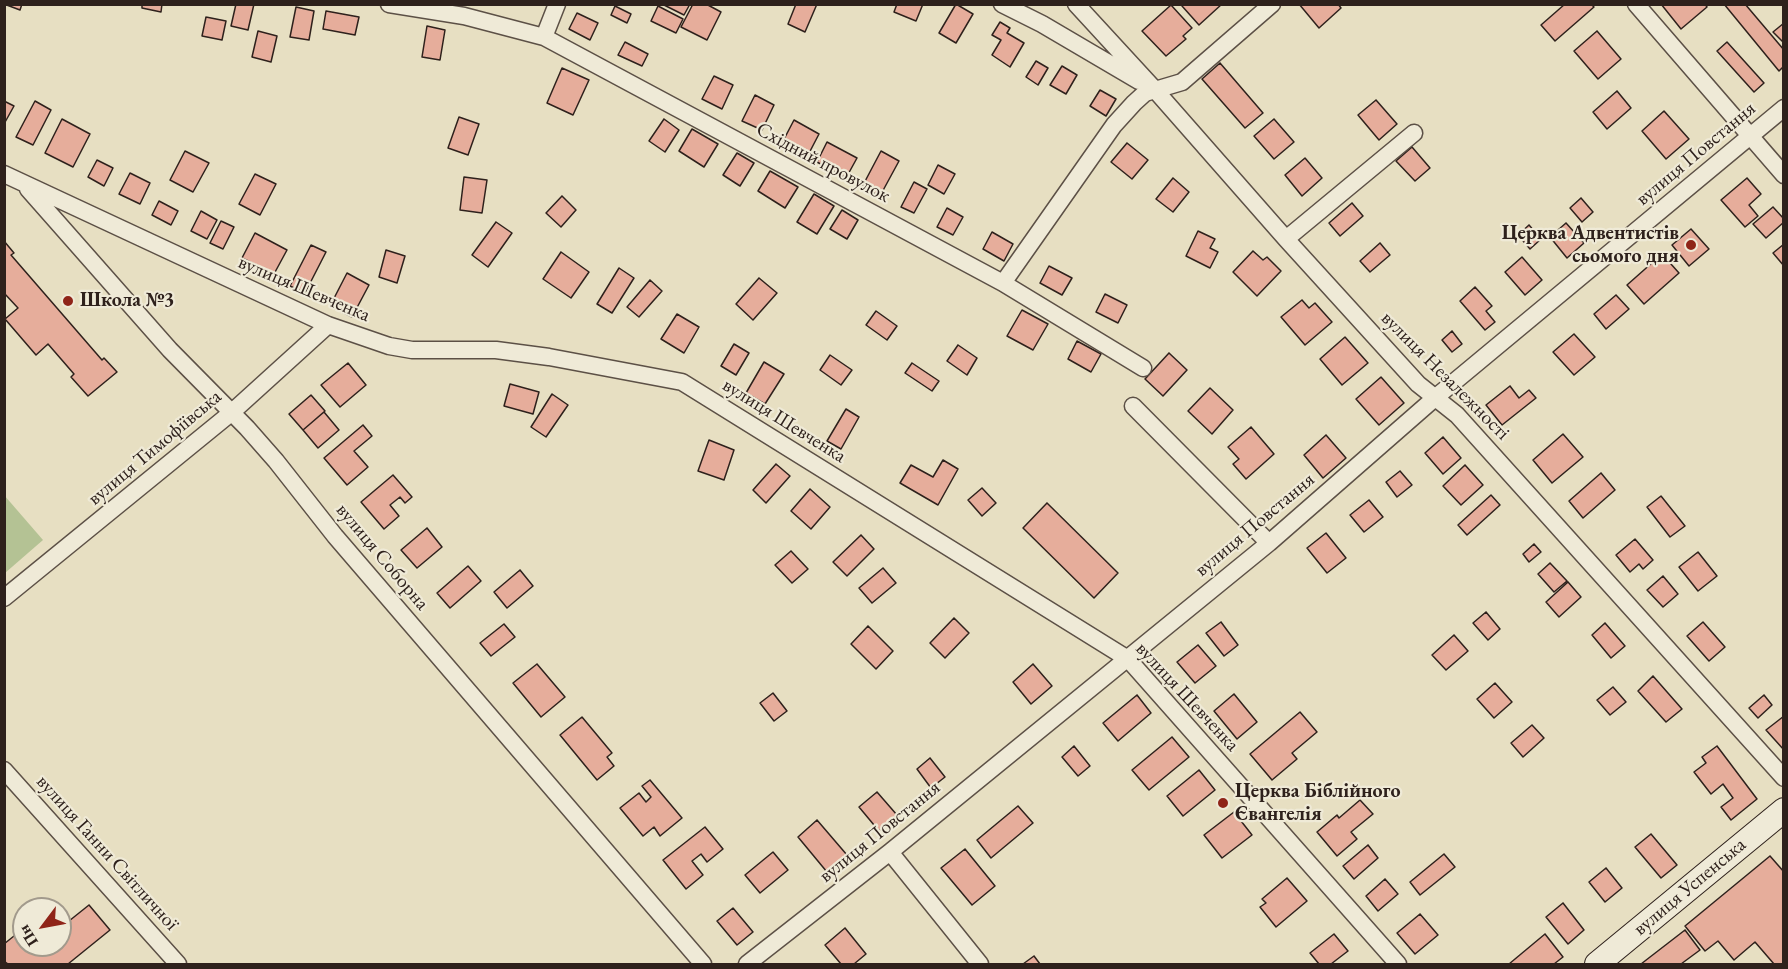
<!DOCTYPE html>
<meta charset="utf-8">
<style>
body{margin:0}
#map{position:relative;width:1788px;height:969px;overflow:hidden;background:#e7dfc2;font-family:"EB Garamond",serif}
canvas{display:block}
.frame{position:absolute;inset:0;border:6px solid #2e211c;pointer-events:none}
.north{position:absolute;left:12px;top:897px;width:60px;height:60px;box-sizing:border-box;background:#efead7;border:2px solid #a29a8c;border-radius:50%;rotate:238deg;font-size:16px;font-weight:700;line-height:24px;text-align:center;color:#2e211c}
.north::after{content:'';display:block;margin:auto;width:21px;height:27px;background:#8f2418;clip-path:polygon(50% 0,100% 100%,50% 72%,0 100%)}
</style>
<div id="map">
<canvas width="1788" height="969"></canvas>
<div class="frame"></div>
<div class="north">Пн</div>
</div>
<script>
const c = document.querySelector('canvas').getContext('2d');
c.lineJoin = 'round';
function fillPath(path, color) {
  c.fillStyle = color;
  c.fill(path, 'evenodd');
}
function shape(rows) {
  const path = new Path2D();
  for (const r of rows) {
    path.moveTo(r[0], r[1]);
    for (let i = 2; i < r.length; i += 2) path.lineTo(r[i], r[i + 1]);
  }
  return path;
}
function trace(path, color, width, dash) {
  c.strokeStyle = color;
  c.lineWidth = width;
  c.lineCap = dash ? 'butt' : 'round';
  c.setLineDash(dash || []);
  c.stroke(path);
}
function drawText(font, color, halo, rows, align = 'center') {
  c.font = font + ' "EB Garamond",serif';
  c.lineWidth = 4.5;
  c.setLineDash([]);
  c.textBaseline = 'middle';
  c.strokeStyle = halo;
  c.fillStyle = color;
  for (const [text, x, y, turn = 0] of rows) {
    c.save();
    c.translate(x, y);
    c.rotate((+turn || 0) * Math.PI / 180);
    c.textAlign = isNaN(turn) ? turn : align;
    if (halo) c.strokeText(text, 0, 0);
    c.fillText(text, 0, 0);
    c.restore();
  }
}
fillPath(shape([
 [4,495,43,540,5,573,4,573]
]), '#b4c294');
const building = shape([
 [4,4,22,4,20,10,4,4],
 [142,4,162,4,161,12,142,8,142,4],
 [236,4,254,4,248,30,231,26,236,4],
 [662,4,690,4,684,15,662,4],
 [693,4,706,4,721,12,707,40,681,27,693,4],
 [796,4,817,4,805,32,788,24,796,4],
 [897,4,923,4,916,21,894,12,897,4],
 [956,4,973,14,956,43,939,33,956,4],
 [1184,4,1222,4,1199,25,1182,6,1184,4],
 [1299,4,1338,4,1341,8,1319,28,1299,4],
 [1565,4,1591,4,1594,7,1555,41,1541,25,1565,4],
 [1661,4,1705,4,1707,7,1681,29,1661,4],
 [1724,4,1745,4,1784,50,1784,66,1779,71,1724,4],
 [1171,5,1192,28,1183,36,1186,39,1166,56,1142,31,1171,5],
 [615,6,631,14,627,23,611,15,615,6],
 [658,6,683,19,676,33,651,21,658,6],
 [296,7,314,11,309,40,290,37,296,7],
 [326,11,359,17,355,35,323,29,326,11],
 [577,13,598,23,590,40,569,29,577,13],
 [206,17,226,21,222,40,202,36,206,17],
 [1000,22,1010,28,1007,33,1024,43,1010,67,992,55,1001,40,992,35,1000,22],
 [1784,23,1784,43,1773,32,1784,23],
 [427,26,445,30,440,60,422,57,427,26],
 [258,31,277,36,271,62,252,57,258,31],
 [1597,31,1621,59,1598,79,1574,51,1597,31],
 [625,42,648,54,642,66,618,55,625,42],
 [1727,42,1764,83,1754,92,1717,51,1727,42],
 [1036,61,1048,68,1038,85,1026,77,1036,61],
 [1220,63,1263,113,1245,128,1202,79,1220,63],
 [1062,66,1077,75,1066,94,1050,85,1062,66],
 [562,68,589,80,573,115,547,103,562,68],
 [714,76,733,85,722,109,702,99,714,76],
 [1100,90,1116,99,1106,116,1090,106,1100,90],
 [1617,91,1631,108,1607,129,1593,112,1617,91],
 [755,95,774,105,762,130,742,121,755,95],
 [1376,100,1397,124,1379,140,1358,115,1376,100],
 [4,101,14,106,4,124,4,101],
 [35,101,51,110,33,145,16,137,35,101],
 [1664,111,1689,139,1666,159,1642,131,1664,111],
 [459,117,479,124,468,155,448,148,459,117],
 [62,119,90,134,73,167,45,153,62,119],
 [664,119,679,130,665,152,649,141,664,119],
 [1274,119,1294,142,1274,159,1254,136,1274,119],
 [794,120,819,134,807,157,782,143,794,120],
 [692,129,718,144,704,167,679,151,692,129],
 [827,142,857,158,846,178,817,162,827,142],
 [1127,143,1148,160,1132,179,1111,162,1127,143],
 [1412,147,1430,168,1415,181,1396,161,1412,147],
 [185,151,209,163,193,192,170,180,185,151],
 [881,151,899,161,880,196,862,187,881,151],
 [737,153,754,163,740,186,723,175,737,153],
 [1305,158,1322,178,1302,196,1285,175,1305,158],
 [97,160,113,168,104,186,88,177,97,160],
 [938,165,955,174,944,194,928,185,938,165],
 [770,171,798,187,785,208,758,191,770,171],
 [130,173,150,183,140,204,119,194,130,173],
 [255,174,276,184,260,215,239,204,255,174],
 [464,177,487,180,482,213,460,210,464,177],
 [1173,178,1189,192,1173,212,1156,199,1173,178],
 [1747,178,1761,194,1749,205,1758,216,1745,227,1721,200,1747,178],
 [914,182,927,189,914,213,901,207,914,182],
 [814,194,834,206,817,234,797,222,814,194],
 [562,196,576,210,561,227,546,213,562,196],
 [1581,198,1593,212,1582,222,1570,208,1581,198],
 [159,201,178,211,171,225,152,215,159,201],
 [1352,203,1363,216,1340,236,1329,223,1352,203],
 [1773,207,1784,219,1784,222,1766,238,1753,224,1773,207],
 [947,208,963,217,953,235,937,227,947,208],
 [842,210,858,220,847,239,830,229,842,210],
 [201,211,217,220,207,239,191,231,201,211],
 [221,221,234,227,223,249,210,243,221,221],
 [496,222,512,233,488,267,472,255,496,222],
 [1566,223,1584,243,1567,258,1550,237,1566,223],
 [1529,225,1541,239,1530,249,1518,235,1529,225],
 [1691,229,1709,249,1689,266,1672,245,1691,229],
 [1198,231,1215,239,1210,248,1218,252,1210,268,1186,256,1198,231],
 [992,232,1013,244,1004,261,983,249,992,232],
 [255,233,287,250,274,274,242,258,255,233],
 [4,241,14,253,11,255,102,360,104,358,117,372,88,396,71,377,74,374,48,344,36,355,5,319,18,308,4,293,4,241],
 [1380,243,1390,255,1370,272,1360,261,1380,243],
 [1784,244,1784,266,1773,253,1784,244],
 [311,245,326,252,305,293,290,286,311,245],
 [386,250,405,256,397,283,379,277,386,250],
 [1253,251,1263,260,1267,257,1281,271,1257,296,1233,272,1253,251],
 [561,252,589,272,571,298,543,279,561,252],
 [1662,254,1679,273,1644,304,1627,285,1662,254],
 [1522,257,1542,280,1525,295,1505,272,1522,257],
 [1049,266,1072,278,1062,295,1040,283,1049,266],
 [619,268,634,278,612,313,597,304,619,268],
 [347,273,369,285,352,317,330,306,347,273],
 [759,278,777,293,753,320,736,304,759,278],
 [650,280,662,291,639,317,627,307,650,280],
 [1475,287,1492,306,1486,311,1495,322,1485,330,1460,301,1475,287],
 [1105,294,1127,305,1118,323,1096,312,1105,294],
 [1616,295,1629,309,1606,329,1594,314,1616,295],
 [1302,300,1309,308,1315,303,1332,322,1305,345,1281,317,1302,300],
 [1022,310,1048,324,1033,350,1007,336,1022,310],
 [876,311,897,326,887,340,866,325,876,311],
 [677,314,699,327,684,353,661,339,677,314],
 [1452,331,1462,344,1452,352,1442,340,1452,331],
 [1574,334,1595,357,1574,375,1553,352,1574,334],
 [1345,337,1368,363,1342,385,1320,359,1345,337],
 [1077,341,1101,354,1091,372,1068,359,1077,341],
 [734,344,749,353,736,375,721,366,734,344],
 [958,345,977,358,967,375,947,361,958,345],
 [1169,353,1187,370,1163,396,1145,379,1169,353],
 [830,355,852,370,841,385,820,370,830,355],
 [764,362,784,374,765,404,746,393,764,362],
 [348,363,366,385,340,407,321,385,348,363],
 [912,363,939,381,932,391,905,373,912,363],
 [1381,377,1404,403,1379,425,1356,399,1381,377],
 [510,384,539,392,533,414,504,406,510,384],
 [1510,386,1519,398,1529,390,1536,398,1502,425,1486,405,1510,386],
 [1210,388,1233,410,1212,434,1188,411,1210,388],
 [552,394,568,405,546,437,531,427,552,394],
 [311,395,325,411,303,430,289,414,311,395],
 [846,409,859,417,841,449,827,441,846,409],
 [324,412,339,430,318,448,303,430,324,412],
 [363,425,372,436,354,451,368,467,347,485,324,458,363,425],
 [1251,427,1274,454,1246,479,1233,464,1239,459,1228,447,1251,427],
 [1563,434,1583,457,1552,483,1533,460,1563,434],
 [1326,435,1346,458,1323,478,1304,455,1326,435],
 [1443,437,1461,458,1443,474,1425,453,1443,437],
 [709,440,734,450,724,480,698,471,709,440],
 [943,460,958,469,938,505,900,483,911,465,933,477,943,460],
 [776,464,790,476,766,503,753,490,776,464],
 [1465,465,1483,485,1461,505,1443,486,1465,465],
 [1400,471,1412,485,1397,497,1386,482,1400,471],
 [1601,473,1615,490,1583,518,1569,501,1601,473],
 [393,475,412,497,405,503,400,497,390,505,399,516,384,529,361,502,393,475],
 [982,488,996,503,982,516,968,500,982,488],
 [810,489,830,507,811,529,791,511,810,489],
 [1491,495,1500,505,1467,535,1458,525,1491,495],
 [1661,496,1685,526,1670,537,1647,507,1661,496],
 [1369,500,1383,517,1364,532,1350,515,1369,500],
 [1047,503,1118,573,1094,598,1023,528,1047,503],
 [427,528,442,547,417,568,401,550,427,528],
 [1326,533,1346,558,1327,573,1307,548,1326,533],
 [861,535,874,549,847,576,833,562,861,535],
 [1635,539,1653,560,1643,569,1639,564,1630,572,1616,555,1635,539],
 [1534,544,1541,552,1529,562,1523,554,1534,544],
 [791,551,808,569,792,583,775,565,791,551],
 [1698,552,1717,576,1698,591,1679,567,1698,552],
 [1550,563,1567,581,1554,592,1538,574,1550,563],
 [468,566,481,581,450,608,437,593,468,566],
 [883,568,896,583,872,603,859,588,883,568],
 [520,570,533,586,507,608,494,592,520,570],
 [1663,576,1678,594,1663,607,1647,590,1663,576],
 [1568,582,1581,597,1559,617,1546,602,1568,582],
 [1486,612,1500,629,1488,640,1473,623,1486,612],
 [954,618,969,633,945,658,930,643,954,618],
 [1221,622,1238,645,1224,656,1206,633,1221,622],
 [1703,622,1725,647,1709,661,1687,636,1703,622],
 [1605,623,1625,646,1611,658,1592,635,1605,623],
 [504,624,515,637,491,656,480,643,504,624],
 [868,626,893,651,876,669,851,644,868,626],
 [1454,635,1468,651,1446,670,1432,655,1454,635],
 [1198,645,1216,666,1195,683,1177,662,1198,645],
 [537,664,565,697,541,717,513,683,537,664],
 [1033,664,1052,686,1031,704,1013,682,1033,664],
 [1653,676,1682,709,1666,722,1638,691,1653,676],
 [1495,683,1512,702,1494,718,1477,699,1495,683],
 [1613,687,1626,702,1610,715,1597,700,1613,687],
 [773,693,787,711,774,721,760,703,773,693],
 [1234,694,1257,722,1237,739,1214,711,1234,694],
 [1137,695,1151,713,1118,741,1103,723,1137,695],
 [1764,695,1772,705,1758,718,1749,708,1764,695],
 [1300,712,1317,732,1292,753,1297,759,1272,780,1250,754,1300,712],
 [1784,716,1784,750,1766,730,1784,716],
 [582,717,612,753,607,757,614,766,597,780,560,735,582,717],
 [1532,725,1544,738,1523,757,1511,743,1532,725],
 [1172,737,1189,757,1149,790,1132,770,1172,737],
 [1074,746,1090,766,1078,776,1062,757,1074,746],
 [1717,746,1757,799,1731,820,1721,807,1733,798,1723,784,1711,794,1694,772,1706,763,1702,757,1717,746],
 [930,758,945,777,931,788,917,769,930,758],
 [1199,770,1215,790,1183,816,1167,796,1199,770],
 [650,780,682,818,660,836,654,827,643,836,620,808,639,793,646,802,651,797,642,786,650,780],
 [877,792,897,815,879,831,859,807,877,792],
 [1360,800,1373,814,1351,832,1357,839,1337,856,1317,832,1337,815,1339,818,1360,800],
 [1018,806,1033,823,991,858,977,840,1018,806],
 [1234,812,1252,835,1222,858,1204,835,1234,812],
 [817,820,847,855,827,872,798,837,817,820],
 [705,827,723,849,707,862,701,854,692,861,703,875,686,889,663,860,705,827],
 [1651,834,1677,865,1661,878,1635,847,1651,834],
 [1368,845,1378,858,1354,879,1343,866,1368,845],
 [965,849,995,886,972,905,941,868,965,849],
 [773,852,788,870,760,893,745,875,773,852],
 [1444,854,1455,867,1420,895,1410,882,1444,854],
 [1770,856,1784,872,1784,964,1774,964,1755,942,1734,960,1718,941,1705,951,1685,926,1770,856],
 [1606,868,1622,888,1605,902,1589,882,1606,868],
 [1287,878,1307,901,1276,927,1260,907,1266,903,1262,899,1287,878],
 [1385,879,1398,894,1378,911,1366,896,1385,879],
 [1563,903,1584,930,1568,944,1546,917,1563,903],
 [89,905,110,930,68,964,8,964,4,961,4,944,24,928,24,945,60,945,60,920,64,925,89,905],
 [733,908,753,932,737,945,717,921,733,908],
 [1420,914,1438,935,1415,954,1397,933,1420,914],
 [845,928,866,954,854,964,841,964,825,945,845,928],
 [1685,930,1700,950,1681,964,1641,964,1685,930],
 [1334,934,1348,951,1331,964,1319,964,1310,953,1334,934],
 [1545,934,1563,957,1554,964,1509,964,1545,934],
 [1034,956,1040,964,1023,964,1034,956]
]);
fillPath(building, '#e6ad9b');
trace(building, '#2e211c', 1.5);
const street = shape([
 [389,4,464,16,544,37,1003,283,1114,125,1134,103,1145,93,1182,82,1272,4],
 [1002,4,1042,24,1139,81],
 [1076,4,1156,91,1286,239,1418,384,1457,415,1784,778],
 [1636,4,1784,175],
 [544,37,557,4],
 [4,174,328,325,389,346,412,350,496,350,549,357,682,382,1128,659,1398,964],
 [28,189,170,350,247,428,276,461,335,536,703,964],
 [1286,239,1414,133],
 [1003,283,1143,368],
 [1133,406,1269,543],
 [4,598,231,413,328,325],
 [4,770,178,964],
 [890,852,980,964],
 [747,964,890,852,1269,543,1436,397,1784,108]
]);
const secondary = shape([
 [1597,964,1784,810]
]);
trace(street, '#5c5046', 19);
trace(secondary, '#2e211c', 26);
trace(street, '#efead7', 16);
trace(secondary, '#efead7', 24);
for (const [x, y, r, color] of [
 [1691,245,6,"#8f2418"],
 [68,301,6,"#8f2418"],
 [1223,803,6,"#8f2418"]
]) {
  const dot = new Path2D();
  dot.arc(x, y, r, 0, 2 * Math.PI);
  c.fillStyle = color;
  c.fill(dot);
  trace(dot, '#efead7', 2);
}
drawText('20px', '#2e211c', '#efead7', [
 ["вулиця Повстання",1696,154,-40],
 ["Східний провулок",823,163,28],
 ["вулиця Шевченка",304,289,23],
 ["вулиця Незалежності",1445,376,45],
 ["вулиця Шевченка",784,421,32],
 ["вулиця Тимофіївська",155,448,-40],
 ["вулиця Повстання",1255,525,-40],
 ["вулиця Соборна",382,557,50],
 ["вулиця Шевченка",1187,697,47],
 ["вулиця Повстання",880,832,-39],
 ["вулиця Ганни Світличної",107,853,48],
 ["вулиця Успенська",1690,887,-40]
]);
drawText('bold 20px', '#2e211c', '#efead7', [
 ["Церква Адвентистів",1679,234,"right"],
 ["сьомого дня",1679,257,"right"],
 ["Школа №3",80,301],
 ["Церква Біблійного",1235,792],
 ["Євангелія",1235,815]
], 'left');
</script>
